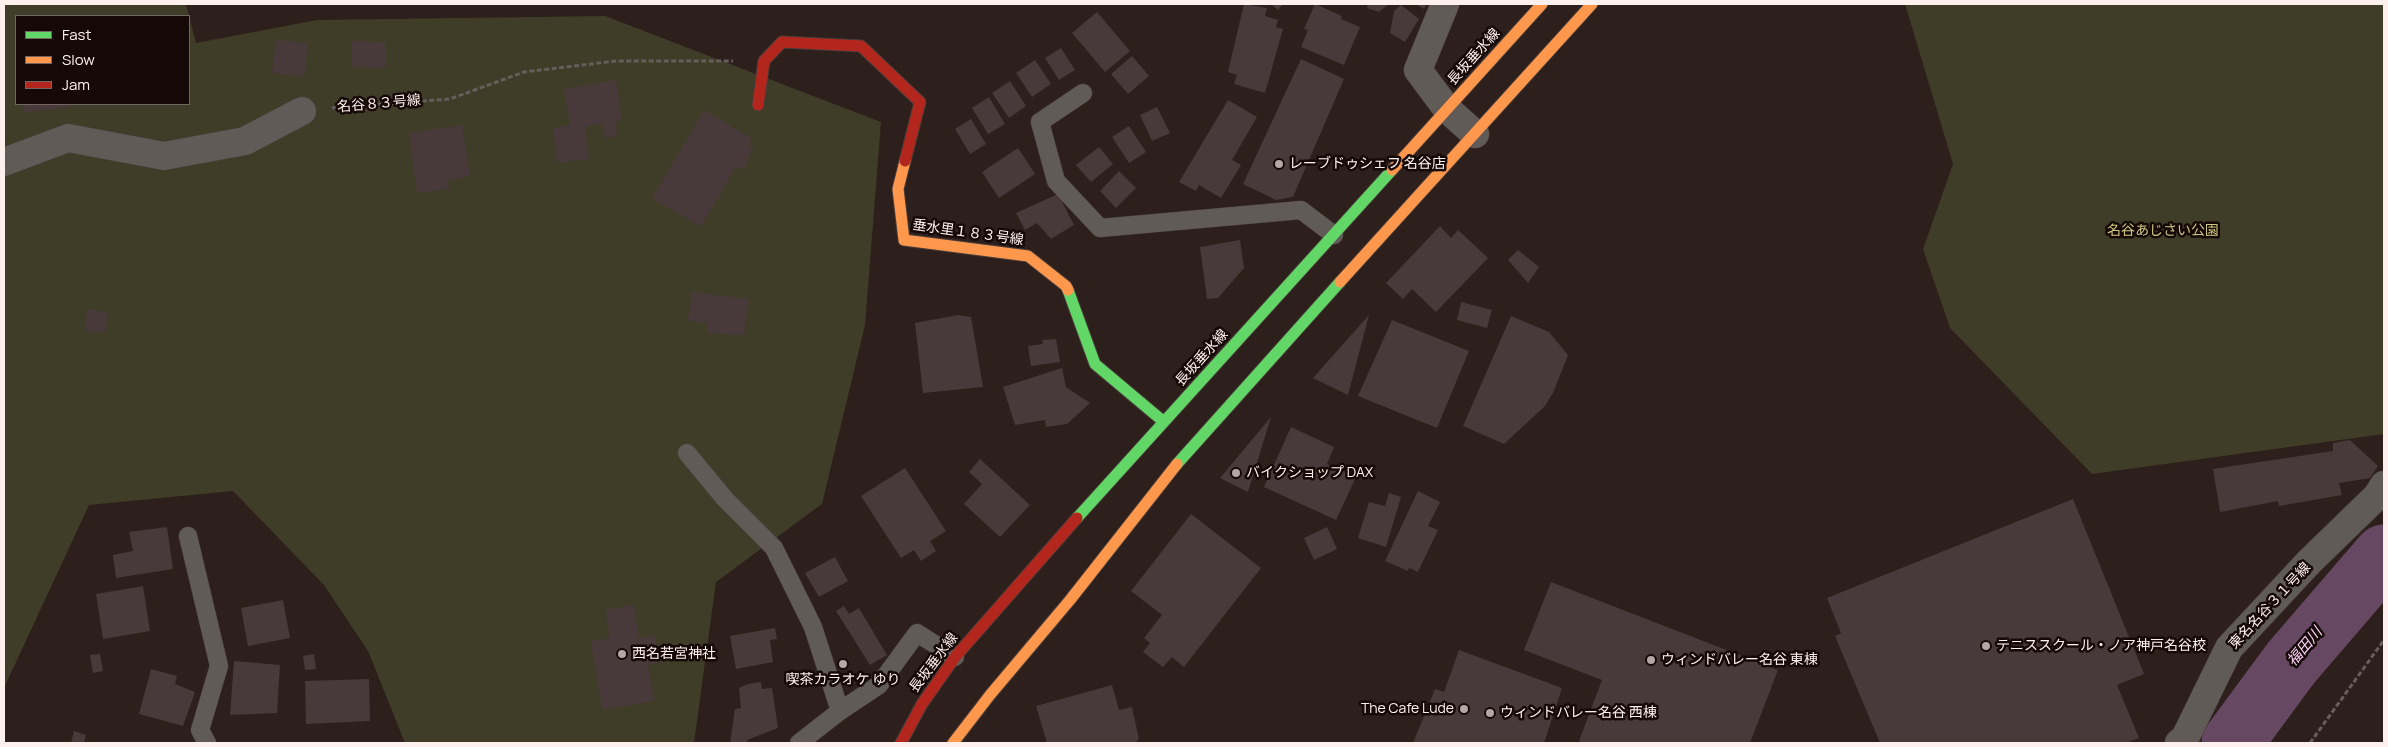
<!DOCTYPE html>
<meta charset="utf-8">
<style>
body{margin:0}
#map{position:relative;width:2388px;height:747px;overflow:hidden;background:#2d1f1b;font-family:Manrope,sans-serif}
canvas{display:block}
.frame{position:absolute;inset:0;border:5px solid #fef0ec;pointer-events:none}
.legend{position:absolute;left:15px;top:15px;width:175px;height:90px;box-sizing:border-box;background:#140906;border:1px solid #726562;margin:0;padding:6px 9px;list-style:none;font-size:15px;color:#fef0ec}
.legend li{display:flex;align-items:center;gap:10px;height:25px}
.legend b{width:25px;border:1px solid #726562}
</style>
<div id="map">
<canvas width="2388" height="747"></canvas>
<div class="frame"></div>
<ul class="legend">
<li><b style="height:6px;background:#63d668"></b>Fast</li>
<li><b style="height:6px;background:#ff974d"></b>Slow</li>
<li><b style="height:6px;background:#b3261e"></b>Jam</li>
</ul>
</div>
<script>
const c = document.querySelector('canvas').getContext('2d');
c.lineJoin = 'round';
function fillPath(path, color) {
  c.fillStyle = color;
  c.fill(path, 'evenodd');
}
function shape(rows) {
  const path = new Path2D();
  for (const r of rows) {
    path.moveTo(r[0], r[1]);
    for (let i = 2; i < r.length; i += 2) path.lineTo(r[i], r[i + 1]);
  }
  return path;
}
function trace(path, color, width, dash) {
  c.strokeStyle = color;
  c.lineWidth = width;
  c.lineCap = dash ? 'butt' : 'round';
  c.setLineDash(dash || []);
  c.stroke(path);
}
function drawText(font, color, halo, rows, align = 'center') {
  c.font = font + ' Manrope,"Noto Sans JP",sans-serif';
  c.lineWidth = 5;
  c.setLineDash([]);
  c.textBaseline = 'middle';
  c.strokeStyle = halo;
  c.fillStyle = color;
  for (const [text, x, y, turn = 0] of rows) {
    c.save();
    c.translate(x, y);
    c.rotate((+turn || 0) * Math.PI / 180);
    c.textAlign = isNaN(turn) ? turn : align;
    if (halo) c.strokeText(text, 0, 0);
    c.fillText(text, 0, 0);
    c.restore();
  }
}
fillPath(shape([
 [4,4,186,4,196,43,317,20,605,16,881,122,865,325,822,504,716,582,694,743,405,743,368,651,324,585,233,491,89,505,4,688],
 [16,16,189,16,189,104,16,104],
 [1905,4,2384,4,2384,434,2092,474,1950,328,1923,249,1953,164]
]), '#3f3c27');
trace(shape([
 [2232,743,2291,663,2384,555]
]), '#664862', 61);
fillPath(shape([
 [1244,4,1267,8,1265,16,1278,20,1276,27,1283,29,1265,93,1234,84,1237,75,1228,72],
 [1271,4,1283,4,1278,10],
 [1315,4,1342,16,1341,19,1360,27,1344,65,1301,47,1308,30,1304,29],
 [1368,4,1389,4,1379,12,1367,8],
 [1416,4,1427,4,1424,9],
 [1401,5,1419,19,1405,42,1390,33,1394,11],
 [1097,12,1130,51,1105,72,1072,33],
 [276,40,308,43,304,77,272,73],
 [352,41,386,42,386,68,352,67],
 [1061,48,1075,70,1059,80,1045,58],
 [1132,56,1149,76,1128,94,1111,74],
 [1301,59,1344,79,1293,197,1276,200,1243,184],
 [1035,60,1051,84,1032,97,1016,73],
 [616,80,622,121,616,122,617,137,604,138,603,124,585,126,589,159,557,163,553,128,570,125,564,89],
 [1010,81,1026,106,1009,118,992,93],
 [989,97,1005,124,988,134,972,108],
 [1228,100,1257,117,1232,160,1241,165,1221,198,1199,185,1196,191,1179,182],
 [23,104,67,104,67,107,24,113],
 [1157,107,1170,133,1152,141,1140,115],
 [704,110,753,139,748,146,753,148,744,170,736,167,701,227,652,198],
 [971,119,986,144,970,154,955,129],
 [462,125,470,176,448,180,449,189,417,193,409,133],
 [1129,126,1146,152,1129,163,1112,137],
 [1099,147,1113,164,1091,182,1076,165],
 [1018,148,1035,174,999,198,982,172],
 [1119,171,1136,188,1116,208,1100,191],
 [1058,194,1074,225,1051,239,1037,223,1025,230,1016,213],
 [1440,226,1451,238,1458,230,1488,258,1436,312,1412,289,1403,299,1386,283],
 [1240,240,1244,268,1218,298,1207,299,1200,247],
 [1518,250,1539,267,1528,283,1508,260],
 [692,292,749,299,744,335,707,333,708,323,688,321],
 [1461,302,1492,310,1487,328,1457,320],
 [87,309,108,312,105,333,85,331],
 [958,315,971,317,983,387,923,393,915,323],
 [1369,315,1348,395,1313,378],
 [1511,316,1549,332,1568,355,1553,393,1545,406,1504,444,1463,426],
 [1392,320,1469,351,1437,428,1358,396],
 [1056,339,1060,362,1031,366,1028,346,1043,344,1042,340],
 [1062,368,1066,387,1090,403,1067,424,1046,427,1045,420,1015,425,1003,387],
 [1271,417,1248,492,1220,478],
 [1291,427,1334,447,1327,464,1356,477,1336,520,1264,487],
 [2350,440,2378,466,2370,478,2339,483,2342,495,2279,506,2278,501,2220,512,2213,469,2333,451,2333,443],
 [980,459,1030,505,1000,537,964,504,982,484,969,472],
 [905,468,946,531,930,541,936,551,921,561,914,550,901,558,861,496],
 [1418,491,1440,502,1428,526,1438,530,1418,572,1409,568,1408,571,1385,561],
 [1389,493,1401,497,1386,547,1358,538,1369,502,1385,506],
 [2073,499,2144,674,2117,685,2139,738,2126,743,1880,743,1835,636,1841,633,1827,598],
 [1191,514,1261,568,1184,667,1172,657,1163,667,1143,652,1150,643,1144,638,1162,615,1131,591],
 [167,527,173,569,116,578,113,555,133,551,129,532],
 [1327,527,1337,549,1314,560,1304,538],
 [835,557,848,581,819,597,805,573],
 [1551,582,1778,670,1750,743,1585,743,1579,741,1602,680,1524,650],
 [143,586,150,631,103,639,96,594],
 [283,600,290,638,248,646,241,608],
 [634,605,639,638,655,635,659,663,648,665,654,701,602,710,591,641,610,638,605,610],
 [844,606,849,614,859,608,887,655,870,665,836,611],
 [775,628,777,639,770,640,773,662,736,669,730,636],
 [1459,650,1562,688,1544,743,1413,743,1435,689,1444,692],
 [100,654,103,671,93,673,90,655],
 [314,654,316,669,305,670,303,656],
 [234,661,280,665,277,713,230,715],
 [151,669,177,676,175,684,195,692,183,726,139,714],
 [369,679,370,721,306,724,305,681],
 [761,682,762,689,772,688,778,728,747,740,748,743,730,743,735,709,741,708,739,688,748,684],
 [1112,685,1119,710,1132,707,1139,739,1135,743,1047,743,1036,706],
 [74,731,86,735,84,743,71,743]
]), '#483a3a');
const lane = shape([
 [1083,93,1040,122,1056,181,1100,228,1301,210,1334,235],
 [687,453,725,499,774,548,813,627,840,711],
 [188,536,219,666,200,730,207,743],
 [799,743,840,711,879,685,917,633,955,657]
]);
const street = shape([
 [1445,4,1418,70,1447,109,1475,134],
 [4,162,68,138,164,156,245,141,302,111],
 [2179,743,2185,738,2229,648,2309,562,2377,496,2384,485]
]);
const fast = shape([
 [1068,290,1095,364,1164,422],
 [1177,464,1340,282],
 [1077,518,1392,170]
]);
const slow = shape([
 [905,161,898,189,904,240,1028,256,1066,286,1068,290],
 [1392,170,1542,4],
 [1340,282,1592,4],
 [953,743,990,695,1070,600,1177,464]
]);
const jam = shape([
 [758,105,764,61,782,42,861,46,920,102,905,161],
 [901,743,922,704,955,657,1077,518]
]);
trace(lane, '#493d3a', 19);
trace(street, '#493d3a', 29);
trace(fast, '#493d3a', 13);
trace(slow, '#493d3a', 13);
trace(jam, '#493d3a', 13);
trace(shape([
 [332,108,450,99,524,72,616,61,733,61],
 [2310,743,2384,640]
]), '#655e5b', 3, [5, 2.5]);
trace(lane, '#605b57', 18);
trace(street, '#605b57', 28);
trace(fast, '#63d668', 11);
trace(slow, '#ff974d', 11);
trace(jam, '#b3261e', 11);
for (const [x, y, r, color] of [
 [1279,164,5,"#b5a7a3"],
 [1236,473,5,"#b5a7a3"],
 [1986,646,5,"#b5a7a3"],
 [622,654,5,"#b5a7a3"],
 [1651,660,5,"#b5a7a3"],
 [843,664,5,"#b5a7a3"],
 [1464,709,5,"#b5a7a3"],
 [1490,713,5,"#b5a7a3"]
]) {
  const dot = new Path2D();
  dot.arc(x, y, r, 0, 2 * Math.PI);
  c.fillStyle = color;
  c.fill(dot);
  trace(dot, '#140906', 2);
}
drawText('14px', '#fef0ec', '#140906', [
 ["長坂垂水線",1474,57,-48],
 ["名谷８３号線",379,104,-5],
 ["垂水里１８３号線",968,233,8],
 ["長坂垂水線",1202,358,-48],
 ["東名名谷３１号線",2270,606,-47],
 ["長坂垂水線",934,663,-53]
]);
drawText('14px', '#fef0ec', '#140906', [
 ["レーブドゥシェフ 名谷店",1289,164],
 ["バイクショップ DAX",1246,473],
 ["テニススクール・ノア神戸名谷校",1996,646],
 ["西名若宮神社",632,654],
 ["ウィンドバレー名谷 東棟",1661,660],
 ["喫茶カラオケ ゆり",843,680,"center"],
 ["The Cafe Lude",1454,709,"right"],
 ["ウィンドバレー名谷 西棟",1500,713]
], 'left');
drawText('14px', '#cdc680', '#140906', [
 ["名谷あじさい公園",2163,231]
]);
drawText('italic 15px', '#fed1f9', '#140906', [
 ["福田川",2305,647,-50]
]);
</script>
